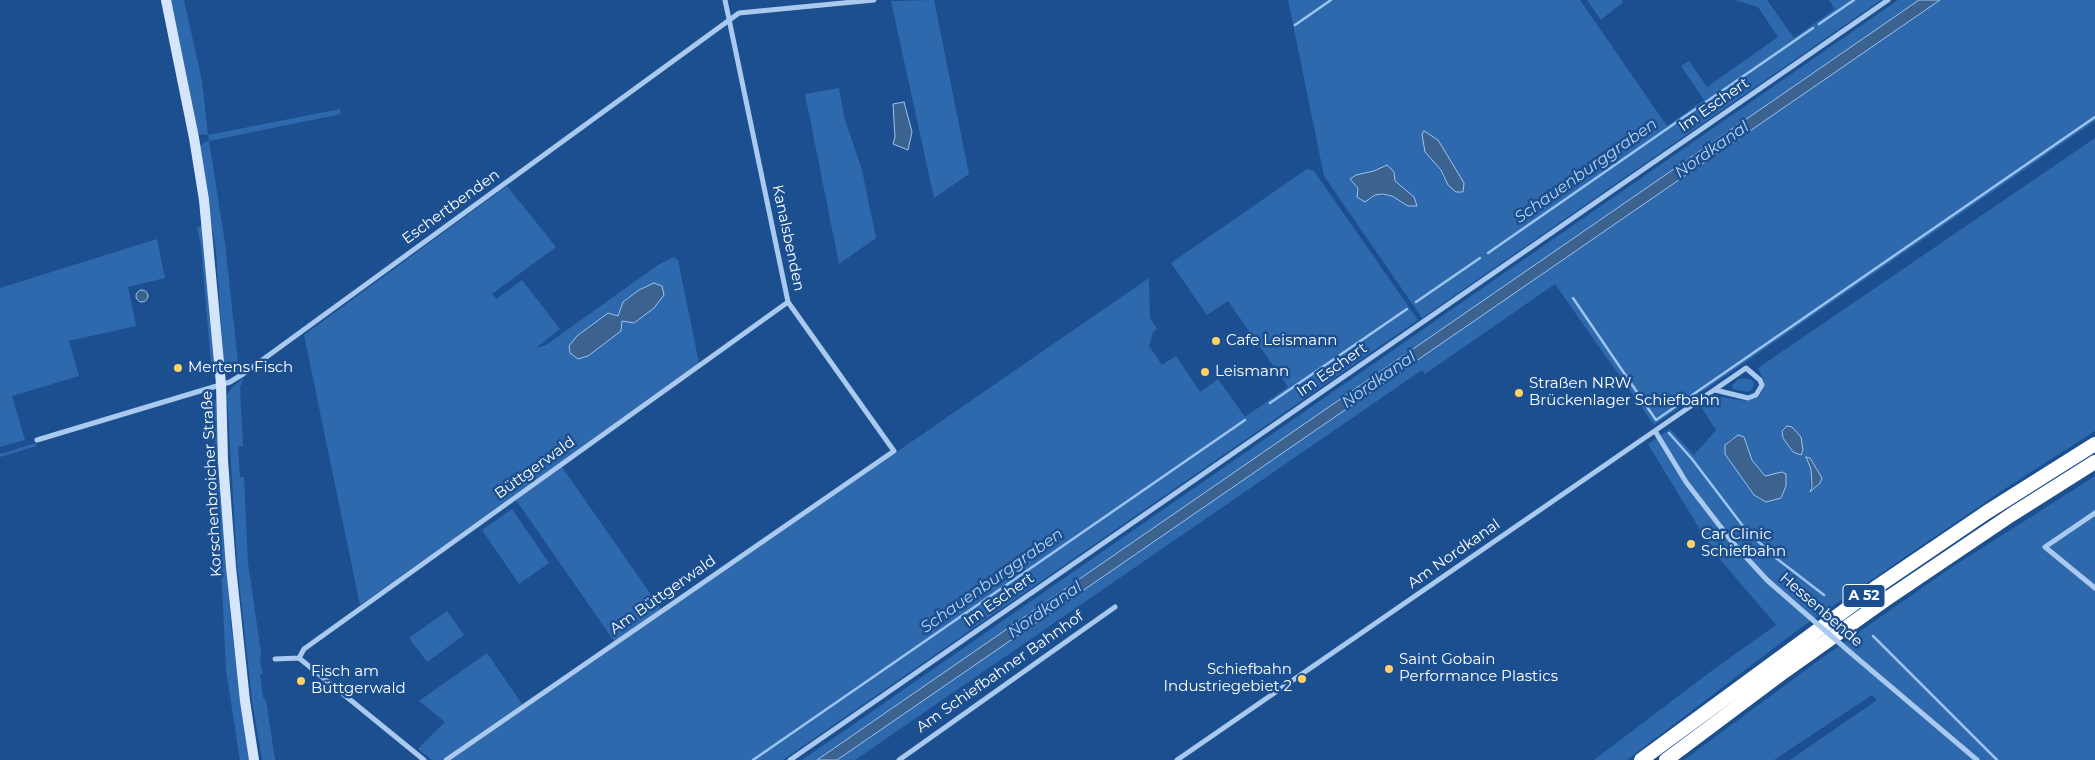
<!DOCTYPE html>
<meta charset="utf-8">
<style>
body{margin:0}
canvas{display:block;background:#1b4f8f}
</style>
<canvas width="2095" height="760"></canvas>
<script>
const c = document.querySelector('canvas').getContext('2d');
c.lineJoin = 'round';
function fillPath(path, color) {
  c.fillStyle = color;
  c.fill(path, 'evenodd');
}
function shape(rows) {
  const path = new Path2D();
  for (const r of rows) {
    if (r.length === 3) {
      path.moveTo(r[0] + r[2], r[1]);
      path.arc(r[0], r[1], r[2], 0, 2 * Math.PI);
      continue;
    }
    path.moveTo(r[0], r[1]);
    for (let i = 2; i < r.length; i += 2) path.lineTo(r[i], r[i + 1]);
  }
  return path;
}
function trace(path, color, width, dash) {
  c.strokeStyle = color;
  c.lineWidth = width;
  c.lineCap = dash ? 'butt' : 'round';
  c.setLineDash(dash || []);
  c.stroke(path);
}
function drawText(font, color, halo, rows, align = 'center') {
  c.font = font + ' Montserrat,sans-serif';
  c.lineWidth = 5;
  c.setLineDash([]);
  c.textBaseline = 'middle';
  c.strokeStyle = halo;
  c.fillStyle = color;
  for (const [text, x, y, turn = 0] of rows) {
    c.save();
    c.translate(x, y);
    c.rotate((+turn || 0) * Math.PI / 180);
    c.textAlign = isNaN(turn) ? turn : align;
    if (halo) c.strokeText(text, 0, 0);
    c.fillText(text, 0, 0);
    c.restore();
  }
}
fillPath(shape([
 [169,0,184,0,202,81,208,135,340,109,341,114,209,141,225,243,239,372,233,373,224,367,216,251,199,146,209,140,208,135,197,134],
 [934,0,969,174,934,198,891,1],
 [1288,0,1580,0,1667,126,1704,100,1681,66,1689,61,1707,87,1778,37,1758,7,1735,0,1767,0,1794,38,1835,9,1829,0,1881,0,1422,318,1324,176],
 [1438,140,1449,161,1443,178,1441,170],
 [1387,165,1394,172,1395,181,1414,197,1408,206,1392,196,1375,195,1370,200,1356,192,1358,188,1356,175,1374,171],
 [1587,0,1622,0,1623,2,1601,20],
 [1898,0,1919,0,817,760,802,760],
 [1940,0,2095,0,2095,121,1654,425,1555,284,1425,374,1422,370,855,760,837,760],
 [839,88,844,117,862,170,876,238,839,264,805,94],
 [2095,138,2095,431,2006,488,1795,632,1627,760,1594,760,1710,672,1776,625,1713,551,1648,444,1670,429,1694,455,1716,430,1701,407,1714,399,1720,397,1746,401,1759,397,1764,387,1764,381,1758,368],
 [1738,435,1747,443,1752,460,1765,476,1779,473,1787,478,1783,494,1728,441],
 [1807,459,1818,469,1813,490,1810,490,1811,469],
 [1307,169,1314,171,1418,320,783,760,450,760,1149,278,1150,318,1157,329,1153,332,1149,346,1162,365,1176,356,1200,392,1218,379,1245,417,1288,387,1228,301,1207,315,1171,263],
 [507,186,556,247,492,294,496,299,522,280,560,329,536,348,546,345,658,265,673,257,678,260,699,363,360,605,304,335],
 [651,284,654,308,637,321,622,321,610,340,574,357,570,353,569,350,577,336,612,313,618,316,623,302],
 [202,226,215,372,212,376,201,246,197,227],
 [157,239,165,278,128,287,136,326,69,341,79,376,12,396,25,440,0,447,0,288],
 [244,378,240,387,243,446,238,447,240,477,244,477,248,563,261,653,260,662,263,673,260,675,263,697,266,700,275,760,262,760,252,700,237,563,227,395,233,386],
 [1744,378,1752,380,1754,384,1752,390,1747,392,1733,389,1732,386,1737,380],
 [213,396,216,402,231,625,249,760,240,760,226,670],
 [36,443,36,446,0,457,0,454],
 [562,467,661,609,614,641,516,500],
 [2095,476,2095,760,1790,760,1877,700,1872,695,1774,760,1684,760,1826,655,1949,569],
 [512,509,549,563,519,584,482,530],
 [447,611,464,635,427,662,409,638],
 [487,653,522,704,441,760,432,760,418,749,445,722,419,701]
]), '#2e69ad');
const water = shape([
 [1919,0,1940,0,837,760,817,760,1919,0],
 [904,102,912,132,908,150,893,144,895,137,893,104,904,102],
 [1424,131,1438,140,1464,183,1463,192,1456,192,1448,185,1441,170,1425,152,1422,134,1424,131],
 [1387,165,1394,172,1395,181,1414,197,1417,206,1408,206,1392,196,1382,194,1375,195,1365,202,1357,197,1358,188,1350,179,1356,175,1374,171,1387,165],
 [654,283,662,286,664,295,654,308,634,323,622,321,621,331,588,356,578,359,570,353,569,346,577,336,608,313,618,316,623,302,639,290,654,283],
 [142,296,6],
 [1787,426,1792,427,1801,437,1803,450,1801,455,1793,452,1783,438,1782,431,1787,426],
 [1738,435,1744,437,1752,460,1765,476,1782,472,1786,474,1786,486,1781,498,1766,502,1754,495,1725,454,1725,445,1738,435],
 [1806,457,1810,458,1822,478,1820,483,1810,492,1812,487,1811,469,1806,457]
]);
fillPath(water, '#3c6290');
trace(water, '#9cc4f0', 1);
trace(shape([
 [1819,24,1854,0],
 [1295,25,1331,0],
 [1703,104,1813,28],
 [1488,253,1697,108],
 [1573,298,1656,420,2095,117],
 [1416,302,1480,258],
 [1270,403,1407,309],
 [1669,433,1692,459,1746,530,1776,558,1824,595],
 [1873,636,1997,760],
 [753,760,1245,420]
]), '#9cc4f0', 2.5);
trace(shape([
 [1655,431,1686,482,1733,543,1767,580,1806,614],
 [37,440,230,382,243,374,739,13,874,0],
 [2095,513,2045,547,2095,588],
 [1851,653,1977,760],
 [299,658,304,649,788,302],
 [275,659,299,658,424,760],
 [446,760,894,451,788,302,725,0],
 [790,760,1888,0],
 [899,760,1115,607],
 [1177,760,1746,368,1760,380,1762,385,1756,395,1748,398,1715,390]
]), '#a9c9ee', 5);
trace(shape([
 [166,0,194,138,204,200,221,384,223,461,231,567,245,701,254,760]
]), '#d6e6fa', 10);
trace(shape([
 [1641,760,1878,586,1987,512,2095,444],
 [1666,760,1785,671,1885,600,2011,515,2095,462]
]), '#fff', 14);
trace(shape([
 [1806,614,1851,653]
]), '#a9c9ee', 5);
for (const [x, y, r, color] of [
 [1216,341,5,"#ffd166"],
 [178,368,5,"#ffd166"],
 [1205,372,5,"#ffd166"],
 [1519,393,5,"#ffd166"],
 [1691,544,5,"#ffd166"],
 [1389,669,5,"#ffd166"],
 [1302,679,5,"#ffd166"],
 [301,681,5,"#ffd166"]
]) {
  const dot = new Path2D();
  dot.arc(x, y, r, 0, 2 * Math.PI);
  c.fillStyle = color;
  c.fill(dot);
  trace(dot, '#1b4f8f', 2);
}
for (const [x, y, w] of [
 [1864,596,42]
]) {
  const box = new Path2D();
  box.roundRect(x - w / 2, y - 11.5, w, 23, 4);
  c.fillStyle = '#1b4f8f';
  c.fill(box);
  trace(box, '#fff', 1);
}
drawText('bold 14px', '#fff', null, [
 ["A 52",1864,596]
]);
drawText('15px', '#fff', '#1b4f8f', [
 ["Im Eschert",1714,105,-35],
 ["Eschertbenden",451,207,-36],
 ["Kanalsbenden",788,238,78],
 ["Im Eschert",1332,370,-35],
 ["Büttgerwald",535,468,-36],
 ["Korschenbroicher Straße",212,484,-93],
 ["Am Nordkanal",1454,554,-35],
 ["Am Büttgerwald",663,595,-35],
 ["Im Eschert",999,600,-35],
 ["Hessenbende",1821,610,41],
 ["Am Schiefbahner Bahnhof",1000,672,-35]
]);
drawText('15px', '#fff', '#1b4f8f', [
 ["Cafe Leismann",1226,341],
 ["Mertens Fisch",188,368],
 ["Leismann",1215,372],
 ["Straßen NRW",1529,384],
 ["Brückenlager Schiefbahn",1529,401],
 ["Car Clinic",1701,535],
 ["Schiefbahn",1701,552],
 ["Saint Gobain",1399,660],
 ["Performance Plastics",1399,677],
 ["Schiefbahn",1292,670,"right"],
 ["Industriegebiet 2",1292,687,"right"],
 ["Fisch am",311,672],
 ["Büttgerwald",311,689]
], 'left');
drawText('italic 16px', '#b5d3f5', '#1b4f8f', [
 ["Nordkanal",1712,150,-35],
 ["Schauenburggraben",1586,171,-35],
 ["Nordkanal",1379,380,-35],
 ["Schauenburggraben",992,581,-35],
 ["Nordkanal",1045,610,-35]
]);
</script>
